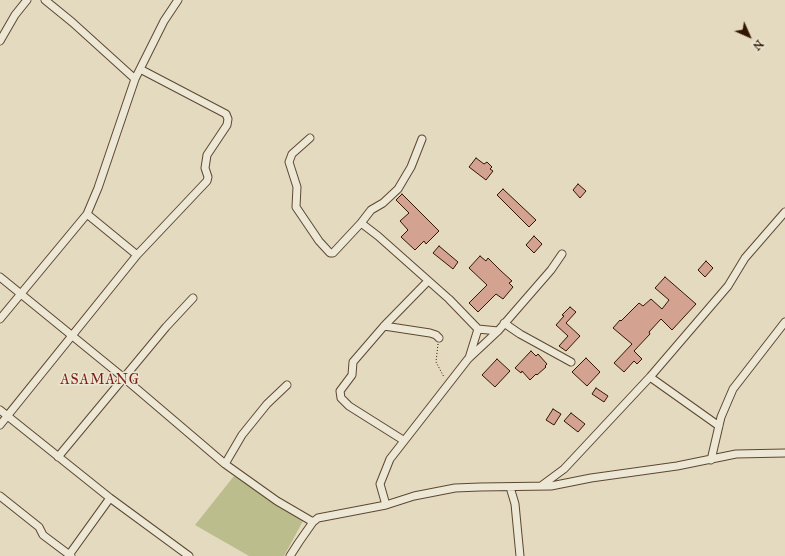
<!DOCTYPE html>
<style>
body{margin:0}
#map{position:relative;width:785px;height:556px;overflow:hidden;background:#e4dac0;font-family:"IM FELL Great Primer",serif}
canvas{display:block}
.north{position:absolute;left:729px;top:16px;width:40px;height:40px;-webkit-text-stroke:3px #ede7d6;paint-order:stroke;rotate:135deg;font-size:11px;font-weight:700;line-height:16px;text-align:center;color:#321600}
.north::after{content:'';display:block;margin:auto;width:14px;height:18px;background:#321600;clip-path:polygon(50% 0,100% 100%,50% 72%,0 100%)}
</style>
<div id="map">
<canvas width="785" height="556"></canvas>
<div class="north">N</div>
</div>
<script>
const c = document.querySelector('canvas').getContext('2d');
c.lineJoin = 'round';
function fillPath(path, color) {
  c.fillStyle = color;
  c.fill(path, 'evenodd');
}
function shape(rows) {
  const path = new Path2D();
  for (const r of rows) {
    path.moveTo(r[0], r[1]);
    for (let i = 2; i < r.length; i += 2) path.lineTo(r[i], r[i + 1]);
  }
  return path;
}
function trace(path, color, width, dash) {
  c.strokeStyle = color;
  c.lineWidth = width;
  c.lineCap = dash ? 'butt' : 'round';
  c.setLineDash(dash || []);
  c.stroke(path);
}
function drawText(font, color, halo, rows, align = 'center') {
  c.font = font + ' "IM FELL Great Primer",serif';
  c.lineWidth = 3;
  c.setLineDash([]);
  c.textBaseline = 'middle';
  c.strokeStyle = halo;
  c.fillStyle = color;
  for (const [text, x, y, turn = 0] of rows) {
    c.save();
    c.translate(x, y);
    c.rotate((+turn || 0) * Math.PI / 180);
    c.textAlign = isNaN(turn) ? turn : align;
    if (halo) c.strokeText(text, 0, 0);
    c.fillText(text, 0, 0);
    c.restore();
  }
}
fillPath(shape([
 [234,476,303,521,284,556,249,556,195,525]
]), '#bbbd8d');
const building = shape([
 [476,158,484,164,487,162,492,167,490,169,493,171,486,180,469,167,476,158],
 [578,184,586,191,580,198,573,190,578,184],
 [503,189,536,220,529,227,497,195,503,189],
 [402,194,439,231,426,244,424,241,415,250,401,237,408,230,400,221,409,213,396,200,402,194],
 [534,236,542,244,534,253,526,245,534,236],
 [439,246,458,262,453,269,433,253,439,246],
 [480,256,486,261,488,258,500,270,512,281,509,283,513,287,503,299,496,294,478,312,469,303,487,285,469,268,480,256],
 [706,261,713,268,705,277,698,270,706,261],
 [665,277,696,304,672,330,661,319,649,332,650,334,634,351,642,359,637,364,634,361,624,372,614,363,632,344,613,328,620,320,621,321,639,303,643,306,651,299,662,309,669,300,655,288,665,277],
 [570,307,576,312,566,323,580,336,566,351,559,346,568,336,556,325,564,316,562,315,570,307],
 [531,351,536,356,538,354,547,364,545,366,546,367,537,375,536,374,530,380,522,371,521,373,515,368,531,351],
 [586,358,600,372,587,386,572,372,586,358],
 [497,359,510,371,495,387,482,375,497,359],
 [596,388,608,396,604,402,592,394,596,388],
 [553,409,561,414,554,425,546,420,553,409],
 [571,413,585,424,578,432,564,421,571,413]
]);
fillPath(building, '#d3a291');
trace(building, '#321600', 1);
const minor = shape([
 [45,0,72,22,135,79],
 [0,41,15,15,27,0],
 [310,138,292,154,289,162,297,187,296,207,319,241,330,253,333,253,361,223,371,210,383,203,398,189,411,167,422,139],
 [87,214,137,255],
 [361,223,378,236,449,299,478,329,498,331],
 [0,277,124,378,225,464,277,501,313,522],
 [0,319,87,214,98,188,135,79,164,21,178,0],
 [504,323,520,334,571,362],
 [384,326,430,333,436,335,439,338],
 [469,358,478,329],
 [650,377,719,426],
 [0,410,110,498,189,556],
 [0,425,137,255,207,181,208,177,205,168,207,155,227,125,228,119,226,114,140,69],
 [403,440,349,406,341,398,340,391,352,375,353,362,384,326,428,281],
 [58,457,166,327,193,298],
 [711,460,721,417,733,389,785,322],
 [225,464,242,435,267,404,287,385],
 [541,486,564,469,650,377,728,286,745,258,785,212],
 [510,487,515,504,520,556],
 [0,496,39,527,43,535,71,556],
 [386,505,380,484,390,459,468,359,498,331,551,270,562,254],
 [69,555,110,498],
 [290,556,299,542,313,522,318,518,386,505,414,496,455,488,480,487,551,486,591,478,677,466,736,454,785,453]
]);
trace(minor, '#5e4730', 9);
trace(shape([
 [438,344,436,362,444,377]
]), '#321600', 1, [1, 2]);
trace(minor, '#ede7d6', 7);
c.letterSpacing = '1px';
drawText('14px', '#7a1f14', '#ede7d6', [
 ["ASAMANG",100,381]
]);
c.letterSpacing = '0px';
</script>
